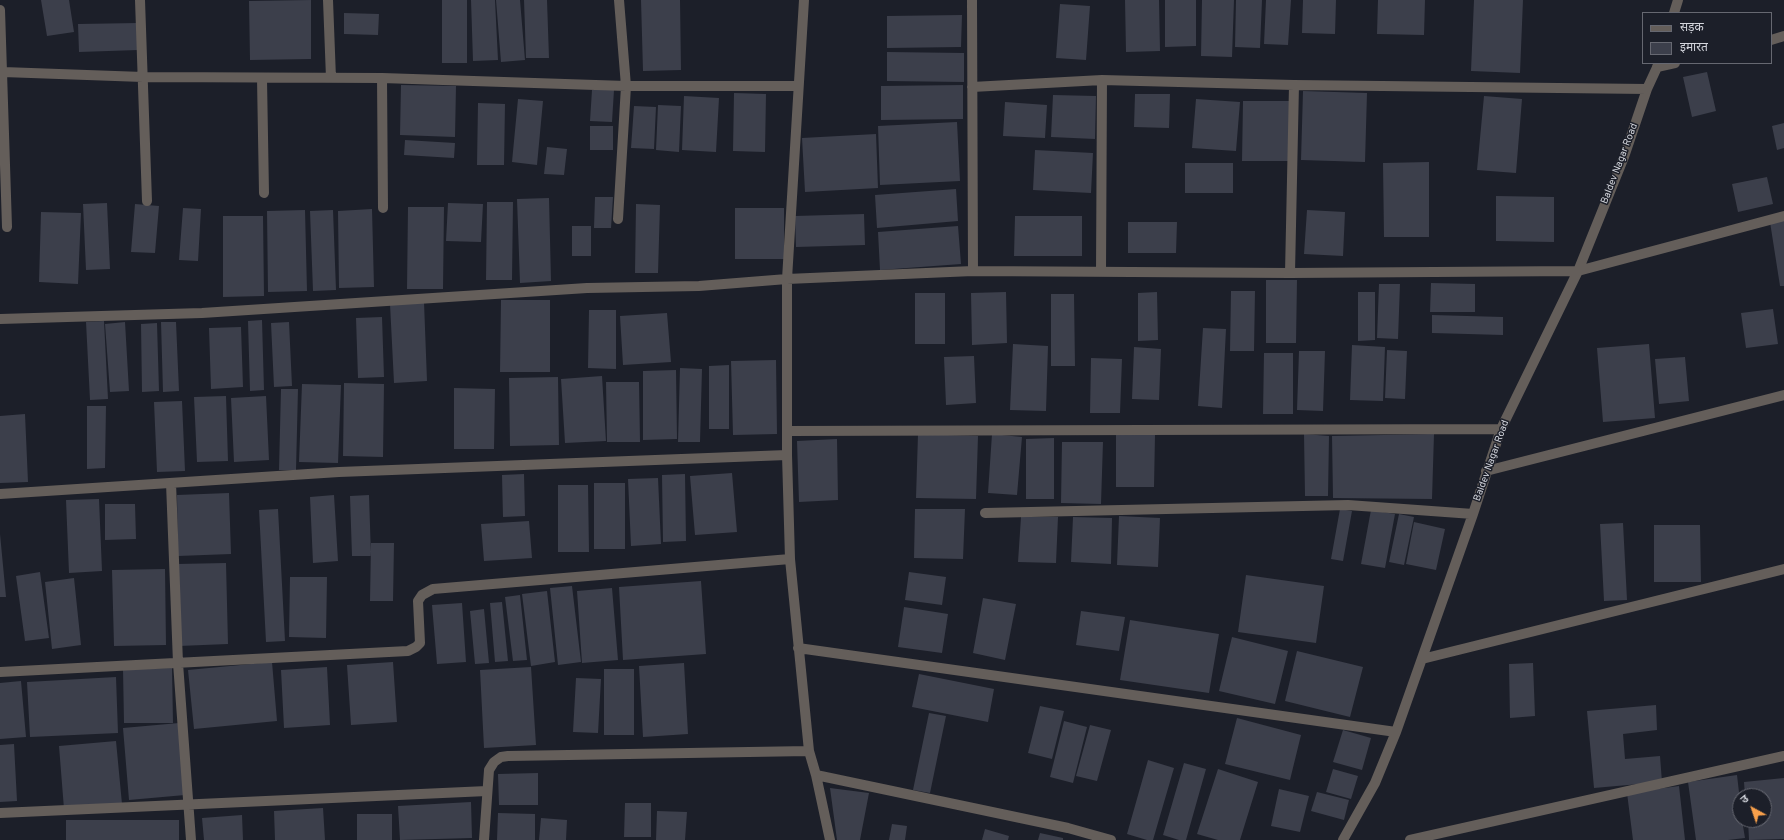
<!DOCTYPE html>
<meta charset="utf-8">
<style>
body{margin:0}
#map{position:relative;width:1784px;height:840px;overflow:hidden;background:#1c1f29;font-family:Overpass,"Noto Sans Devanagari",sans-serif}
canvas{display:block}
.legend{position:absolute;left:1642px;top:12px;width:130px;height:52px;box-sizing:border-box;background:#1c1f29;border:1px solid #666871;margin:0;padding:5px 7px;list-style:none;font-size:12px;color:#d4d6dd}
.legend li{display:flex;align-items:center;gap:8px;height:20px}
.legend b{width:20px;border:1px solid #666871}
.north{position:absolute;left:1732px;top:788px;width:40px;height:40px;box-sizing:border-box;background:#1c1f29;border:1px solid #666871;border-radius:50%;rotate:320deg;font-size:11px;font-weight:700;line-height:16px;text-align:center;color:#d4d6dd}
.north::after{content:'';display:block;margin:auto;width:14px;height:18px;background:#f8a04b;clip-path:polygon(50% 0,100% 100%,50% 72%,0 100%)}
</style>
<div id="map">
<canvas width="1784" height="840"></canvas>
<ul class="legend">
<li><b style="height:5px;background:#645e5a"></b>सड़क</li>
<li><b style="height:11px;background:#3c3f4b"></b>इमारत</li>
</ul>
<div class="north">उ</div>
</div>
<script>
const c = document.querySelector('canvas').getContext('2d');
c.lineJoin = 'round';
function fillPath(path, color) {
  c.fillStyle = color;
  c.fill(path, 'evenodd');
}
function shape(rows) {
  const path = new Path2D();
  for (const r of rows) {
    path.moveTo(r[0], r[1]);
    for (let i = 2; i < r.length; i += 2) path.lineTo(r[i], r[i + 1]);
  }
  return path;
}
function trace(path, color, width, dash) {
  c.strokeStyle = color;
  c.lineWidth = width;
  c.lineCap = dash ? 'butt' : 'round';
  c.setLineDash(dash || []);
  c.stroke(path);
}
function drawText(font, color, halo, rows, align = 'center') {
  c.font = font + ' Overpass,sans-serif';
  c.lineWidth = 3;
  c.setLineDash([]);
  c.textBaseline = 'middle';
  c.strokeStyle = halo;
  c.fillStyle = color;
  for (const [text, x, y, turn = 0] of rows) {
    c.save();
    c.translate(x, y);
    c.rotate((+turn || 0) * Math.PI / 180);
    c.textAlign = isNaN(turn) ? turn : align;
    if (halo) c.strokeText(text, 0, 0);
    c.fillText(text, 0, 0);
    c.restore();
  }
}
fillPath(shape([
 [41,0,69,0,74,32,47,36],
 [311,0,311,59,250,60,249,1],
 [442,0,467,0,467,63,442,63],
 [471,0,495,0,498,60,473,61],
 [496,0,520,0,525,60,501,62],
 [524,0,547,0,549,58,526,58],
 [641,0,680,0,681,70,643,71],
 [1125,0,1159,0,1160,51,1126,52],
 [1165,0,1196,0,1196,46,1165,47],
 [1202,0,1234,0,1232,57,1201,56],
 [1236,0,1262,0,1260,48,1235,47],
 [1266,0,1291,0,1288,45,1264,44],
 [1303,0,1336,0,1335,34,1302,33],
 [1378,0,1425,0,1424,35,1377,34],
 [1474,0,1523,0,1520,73,1471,71],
 [1060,4,1090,6,1086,60,1056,58],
 [344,13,379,14,378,35,344,34],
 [962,15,961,47,887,48,887,16],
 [138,23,138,50,79,52,78,24],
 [887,52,964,53,964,82,887,81],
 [1707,72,1716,111,1692,117,1683,77],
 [401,85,456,86,455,137,400,135],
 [963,85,963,119,881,120,881,86],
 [592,90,614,90,612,122,590,121],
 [1303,91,1367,93,1365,162,1301,160],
 [734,93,766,94,765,152,733,151],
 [1135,94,1170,94,1169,128,1134,127],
 [1053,95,1096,96,1095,139,1051,137],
 [684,96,719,98,716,152,682,150],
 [1484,96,1522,99,1516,173,1477,170],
 [518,99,543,101,537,165,512,162],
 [1196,99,1240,102,1236,151,1192,148],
 [1243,101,1291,101,1290,161,1242,161],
 [1005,102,1047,105,1045,138,1003,136],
 [478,103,505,104,504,165,477,165],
 [658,105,681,106,679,152,656,150],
 [634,106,656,107,654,149,631,148],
 [957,122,960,181,880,185,878,126],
 [1784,123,1784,148,1777,150,1772,126],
 [590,126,613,126,613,150,590,150],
 [876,134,878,188,805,192,802,138],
 [405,140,455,143,454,158,404,155],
 [547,147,567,149,564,175,544,174],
 [1035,150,1093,153,1091,193,1033,190],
 [1429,162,1429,237,1384,237,1383,163],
 [1185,163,1233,163,1233,193,1185,193],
 [1767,177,1773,204,1738,212,1732,184],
 [956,189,958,221,877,228,875,195],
 [1496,196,1554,197,1554,242,1496,241],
 [595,197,613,197,611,228,594,228],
 [549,198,551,281,520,283,517,199],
 [487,202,513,202,512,280,486,280],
 [107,203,110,269,86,270,83,204],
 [448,203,483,204,481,242,446,241],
 [135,204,159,206,155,253,131,252],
 [636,204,660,205,658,273,635,273],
 [408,207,444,207,443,289,407,289],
 [183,208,201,209,198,261,179,260],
 [735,208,784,208,784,259,735,259],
 [372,209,374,287,339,288,338,211],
 [305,210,307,291,268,292,267,211],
 [333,210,336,290,313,291,310,211],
 [1307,210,1345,212,1343,256,1304,254],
 [41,212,81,213,78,284,39,282],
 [864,214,865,245,796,247,795,216],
 [223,216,263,216,264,296,223,297],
 [1015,216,1082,216,1082,256,1014,256],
 [1784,220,1784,286,1780,286,1770,222],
 [1128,222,1177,222,1176,253,1128,253],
 [572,226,591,226,591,256,572,256],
 [958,226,961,264,880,270,878,232],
 [1266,280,1297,280,1296,343,1266,343],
 [1431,283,1475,284,1475,312,1430,312],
 [1379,284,1400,284,1398,339,1377,338],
 [1231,291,1255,291,1254,351,1230,351],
 [1006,292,1007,343,972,345,971,293],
 [1157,292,1158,340,1138,341,1138,293],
 [1358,292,1375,292,1375,340,1358,341],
 [915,293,945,293,945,344,915,344],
 [1051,294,1074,294,1075,366,1051,366],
 [501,300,550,300,550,372,500,372],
 [424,302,427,381,394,383,390,304],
 [1773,309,1778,344,1746,348,1741,313],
 [589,310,616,310,616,369,588,368],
 [667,313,671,362,623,365,620,316],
 [1432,315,1503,317,1503,335,1432,333],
 [382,317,384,377,358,378,356,318],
 [262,320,264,390,250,391,248,321],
 [104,321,108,399,90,400,86,322],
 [125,322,129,391,110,392,105,324],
 [161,322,176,322,179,391,163,392],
 [289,322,292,386,274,387,271,323],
 [157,323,159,391,142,392,141,324],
 [241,327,243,387,211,389,209,328],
 [1203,328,1226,329,1222,408,1198,406],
 [1013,344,1048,346,1046,411,1010,410],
 [1649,344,1655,418,1603,422,1597,348],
 [1352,345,1385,347,1383,401,1350,400],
 [1134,347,1161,349,1159,400,1132,399],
 [1387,350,1407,351,1405,399,1385,398],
 [1299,351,1325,351,1323,411,1297,410],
 [1264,353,1293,353,1293,414,1263,414],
 [974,356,976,403,946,405,944,357],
 [1685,357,1689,401,1659,404,1655,359],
 [1091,358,1122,359,1120,413,1090,413],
 [776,360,777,434,733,435,731,361],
 [729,365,729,429,709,429,709,366],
 [680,368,702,369,700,442,678,442],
 [676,370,677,439,643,440,643,371],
 [602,376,606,441,565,443,561,379],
 [558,377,559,445,510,446,509,378],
 [606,382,639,382,640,442,607,442],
 [344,383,384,384,383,457,343,456],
 [302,384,341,385,338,463,299,462],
 [454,388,495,389,494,449,454,449],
 [281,389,298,389,296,470,279,470],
 [226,396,228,461,197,462,194,397],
 [266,396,269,460,234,462,231,398],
 [182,401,185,471,157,472,154,402],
 [87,406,106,406,105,468,87,469],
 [25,414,28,482,0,483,0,416],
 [918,434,978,436,976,499,916,498],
 [992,434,1022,437,1017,495,988,493],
 [1304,434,1329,436,1328,496,1305,496],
 [1434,434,1432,499,1333,498,1332,436],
 [1116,435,1155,435,1154,487,1116,487],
 [1054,438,1054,499,1026,499,1026,439],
 [837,439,838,500,799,502,797,441],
 [1062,442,1103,442,1101,504,1061,503],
 [732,473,737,532,695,535,690,476],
 [524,474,525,516,503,517,502,475],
 [685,474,686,541,663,542,662,475],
 [658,478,661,544,631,546,628,479],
 [594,483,625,483,625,549,594,549],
 [558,485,588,485,589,552,558,552],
 [229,493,231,554,178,556,177,495],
 [334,495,338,561,313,563,310,497],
 [369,495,371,556,352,556,350,496],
 [99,499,102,571,69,573,66,500],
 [105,504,135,504,136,539,105,540],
 [278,509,285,641,266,642,259,510],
 [915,509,965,509,963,559,914,558],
 [1340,509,1352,511,1343,561,1331,559],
 [1371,510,1395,514,1385,568,1361,564],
 [1399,514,1414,517,1404,565,1389,562],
 [1119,516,1160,518,1158,567,1117,565],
 [1021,517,1058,517,1056,563,1018,562],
 [1073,517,1112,518,1111,564,1071,562],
 [529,521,532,558,484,561,481,524],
 [1414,522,1445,529,1436,570,1406,564],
 [1623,523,1627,600,1604,601,1600,524],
 [1654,525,1700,525,1701,582,1654,582],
 [0,534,6,597,0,597],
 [371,543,394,543,393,601,370,601],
 [226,563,228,644,179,646,177,564],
 [165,569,166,645,114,646,112,570],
 [40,572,49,638,25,641,16,576],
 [909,572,946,577,942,605,905,600],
 [1246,575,1324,586,1316,643,1238,632],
 [290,577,327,577,326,638,289,637],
 [74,578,81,645,52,649,45,582],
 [701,581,706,654,623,660,619,587],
 [572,586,581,662,558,665,550,588],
 [612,588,618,660,582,663,577,591],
 [547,591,555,662,531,666,522,594],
 [520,595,527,660,513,661,505,597],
 [983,598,1016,604,1005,660,973,653],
 [502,602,508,661,495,662,490,603],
 [462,603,466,662,437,664,432,605],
 [904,607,948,614,942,653,898,647],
 [484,609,489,663,475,664,470,611],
 [1081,611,1125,617,1119,651,1076,645],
 [1130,620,1219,634,1209,693,1120,680],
 [1232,637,1288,651,1275,704,1219,691],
 [1297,651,1363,667,1350,717,1285,701],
 [272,662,277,721,194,729,188,670],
 [393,662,397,722,351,725,347,665],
 [684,663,688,734,643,737,639,666],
 [1533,663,1535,716,1510,718,1509,664],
 [327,667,330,725,284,728,281,670],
 [531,667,536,745,484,748,480,670],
 [172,668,173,723,124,723,123,669],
 [604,669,634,669,634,735,604,735],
 [919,674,994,689,988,722,912,707],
 [116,677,118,733,30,737,27,682],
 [576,678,601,679,598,733,573,732],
 [21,681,26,737,0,739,0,683],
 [1656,705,1657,730,1623,734,1625,759,1660,756,1662,782,1594,788,1587,711],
 [1040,706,1064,711,1052,759,1028,753],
 [929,713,946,716,930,793,913,790],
 [1237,718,1301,735,1290,780,1225,764],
 [1064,721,1087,727,1073,783,1050,777],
 [179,723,185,795,129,800,123,728],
 [1090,725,1111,730,1097,781,1076,776],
 [1343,730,1371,738,1362,770,1333,762],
 [116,741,122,804,64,809,59,746],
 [14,744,17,801,0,802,0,745],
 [1148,760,1174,768,1153,840,1147,840,1127,834],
 [1184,763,1206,769,1186,840,1179,840,1163,835],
 [1218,769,1258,782,1240,840,1218,840,1197,834],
 [1333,769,1358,776,1351,799,1326,792],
 [538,773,538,805,499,805,498,774],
 [1737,775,1740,801,1740,820,1742,820,1745,838,1728,840,1696,840,1688,782],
 [1784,778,1784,839,1749,840,1748,820,1764,820,1764,796,1745,796,1744,782],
 [1679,786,1685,840,1633,840,1627,793],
 [830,788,869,793,860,840,837,840],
 [1279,789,1309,796,1300,832,1271,826],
 [1317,792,1349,800,1344,820,1311,811],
 [471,802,472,838,400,840,398,806],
 [625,803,651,803,651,837,624,837],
 [323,808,325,840,275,840,274,811],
 [657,811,687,812,685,840,656,840],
 [498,813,535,814,535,840,497,840],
 [357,814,392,814,392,840,357,840],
 [242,815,243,840,204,840,202,818],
 [541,818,567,820,566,840,539,840],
 [66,820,179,820,179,840,66,840],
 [892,824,907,826,905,840,889,840],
 [985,829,1009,836,1008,840,982,840],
 [1040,833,1063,838,1063,840,1038,840]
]), '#3c3f4b');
trace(shape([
 [140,0,147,201],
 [328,0,331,78],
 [804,0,787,279,787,455,790,559,809,751,816,775,830,840],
 [972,0,973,271],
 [0,10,7,227],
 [1674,13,1678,0],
 [1771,40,1784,36],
 [1657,67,1675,63],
 [3,72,143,77,382,78,626,86,798,86],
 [382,78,383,208],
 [262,79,264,193],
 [1102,80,1294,85,1647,89],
 [972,87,1102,80,1101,271],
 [618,219,626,86,619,0],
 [1290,273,1294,85],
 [0,319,202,313,587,288,699,286,787,279,973,271,1290,273,1578,271,1784,216],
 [788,431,1501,429],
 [1486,471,1784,395],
 [171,483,178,663,191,840],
 [0,494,339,472,787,455],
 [985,513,1348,505,1473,514],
 [798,648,1396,732],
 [1422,659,1784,569],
 [0,672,408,651,416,647,420,643,418,601,422,595,433,589,790,559],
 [816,775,1068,828,1111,840],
 [0,813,487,791],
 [484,840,489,770,494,762,501,757,508,756,809,751],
 [1343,840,1375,783,1396,732,1473,514,1501,429,1578,271,1624,157,1647,89,1659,63],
 [1410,840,1784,756]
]), '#645e5a', 10);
drawText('10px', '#d4d6dd', '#1c1f29', [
 ["Baldev Nagar Road",1620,164,-69],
 ["Baldev Nagar Road",1492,461,-70]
]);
</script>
